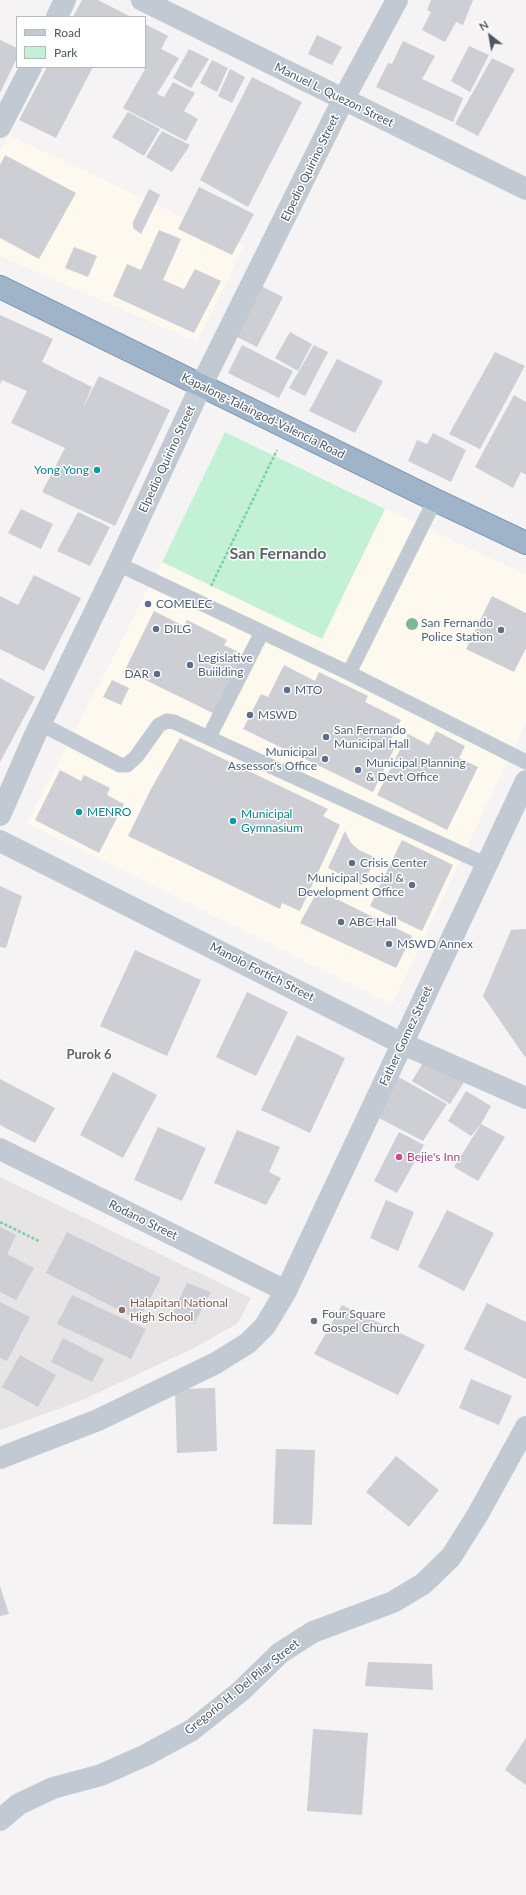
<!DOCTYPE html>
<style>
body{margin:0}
#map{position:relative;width:526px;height:1895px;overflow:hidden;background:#f5f3f3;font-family:Lato,sans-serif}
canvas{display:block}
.legend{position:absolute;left:16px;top:16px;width:130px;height:52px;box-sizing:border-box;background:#fff;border:1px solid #b7bbc0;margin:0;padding:5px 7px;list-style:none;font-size:12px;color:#4a5661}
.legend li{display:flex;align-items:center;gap:8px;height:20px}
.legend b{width:20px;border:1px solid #b7bbc0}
.north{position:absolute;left:470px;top:16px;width:40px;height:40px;-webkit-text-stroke:3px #fff;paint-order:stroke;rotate:329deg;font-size:11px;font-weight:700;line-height:16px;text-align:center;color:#4a5661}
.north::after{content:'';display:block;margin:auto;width:14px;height:18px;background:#4a5661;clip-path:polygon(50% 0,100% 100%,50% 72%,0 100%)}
</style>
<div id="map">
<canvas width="526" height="1895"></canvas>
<ul class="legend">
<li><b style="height:5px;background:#c1cad2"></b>Road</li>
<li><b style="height:11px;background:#c3f1d5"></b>Park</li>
</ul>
<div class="north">N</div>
</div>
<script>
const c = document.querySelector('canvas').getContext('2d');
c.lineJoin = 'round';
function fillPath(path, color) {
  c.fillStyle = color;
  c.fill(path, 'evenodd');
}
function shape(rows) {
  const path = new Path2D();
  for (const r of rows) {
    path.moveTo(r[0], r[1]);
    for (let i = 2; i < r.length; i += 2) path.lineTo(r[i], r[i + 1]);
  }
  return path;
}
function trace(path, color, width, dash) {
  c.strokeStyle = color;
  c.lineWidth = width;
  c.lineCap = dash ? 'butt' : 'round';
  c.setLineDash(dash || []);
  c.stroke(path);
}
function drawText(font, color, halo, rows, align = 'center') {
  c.font = font + ' Lato,sans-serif';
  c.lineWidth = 3;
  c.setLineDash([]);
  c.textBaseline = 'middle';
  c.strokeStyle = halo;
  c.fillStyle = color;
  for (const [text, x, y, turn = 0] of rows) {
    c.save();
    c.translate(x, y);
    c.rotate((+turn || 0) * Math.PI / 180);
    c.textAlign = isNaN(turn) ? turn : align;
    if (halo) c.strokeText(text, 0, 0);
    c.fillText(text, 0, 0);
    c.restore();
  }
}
fillPath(shape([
 [9,135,244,246,197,342,0,256,0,152],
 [225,432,526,575,526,722,392,1005,27,823,162,562]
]), '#fdf9ef');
fillPath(shape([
 [0,1177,251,1298,238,1323,194,1348,80,1401,0,1430]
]), '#e6e4e5');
fillPath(shape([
 [225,432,385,509,322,639,162,562]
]), '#c3f1d5');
fillPath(shape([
 [82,0,98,0,131,17,73,17],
 [431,0,473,0,463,25,456,22,445,42,422,30,431,12,427,10],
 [145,24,168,36,161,49,179,58,157,94,164,97,173,82,195,93,184,111,198,119,186,141,123,108,145,69,142,67,145,67],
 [317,35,342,47,332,65,308,54],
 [0,40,17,48,17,58,0,93],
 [403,41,435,56,422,79,463,98,453,122,376,87,388,63,392,64],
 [469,46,489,55,470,92,451,81],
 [189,49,209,59,191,88,173,78],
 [492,58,515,69,478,136,455,124],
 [212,60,228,68,217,92,200,83],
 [47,67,93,67,56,138,19,120],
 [230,69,245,77,232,103,218,96],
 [252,77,302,102,248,207,200,180],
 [128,112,160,129,144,156,112,137],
 [162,131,190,145,172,172,146,157],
 [5,155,76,193,39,259,0,238,0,165],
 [199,187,254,214,232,255,178,229],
 [149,189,160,195,141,234,133,228,133,222],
 [159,230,181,239,163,280,184,289,195,269,221,281,194,333,113,296,127,264,141,270],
 [74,247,97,256,88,277,65,268],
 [261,286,283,297,257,347,235,336],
 [0,315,53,339,42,362,92,387,82,410,99,376,170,410,115,526,42,492,65,448,11,423,27,391,2,380,0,384],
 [290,332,312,344,298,371,275,358],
 [242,345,293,371,279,398,228,373],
 [314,345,328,352,305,396,289,388],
 [495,352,525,366,480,449,449,434],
 [337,359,383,381,355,433,309,411],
 [514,395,526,402,526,475,521,472,513,488,475,467],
 [433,433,466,450,451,482,408,461,417,440,427,444],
 [21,509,53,524,41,549,8,533],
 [78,512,110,527,90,566,57,551],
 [34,575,81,598,44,671,0,649,0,596,18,605],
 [492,596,526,613,526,648,514,672,466,649],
 [154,611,184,626,187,620,227,640,224,645,255,660,225,719,125,670],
 [284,665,315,681,319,672,368,696,365,702,401,720,388,745,394,749,373,792,243,729,261,694,268,697],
 [0,678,35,697,0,762],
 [112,680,129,688,121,705,103,697],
 [436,731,465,746,459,758,478,767,447,830,377,795,408,734,429,745],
 [180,738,328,809,323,816,340,825,300,911,282,903,280,909,128,836,151,789],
 [60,770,81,781,84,775,110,788,107,795,124,804,99,853,35,820],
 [345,831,351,843,359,850,376,858,362,885,328,868],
 [402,840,453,865,422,931,370,906],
 [0,886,22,896,6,948,0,947],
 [318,890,412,936,396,968,300,923],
 [526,929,526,1056,525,1057,483,996,511,930],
 [135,950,201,980,167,1056,100,1026],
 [247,992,288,1012,256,1076,216,1057],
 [297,1035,345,1058,310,1133,261,1110],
 [424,1061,464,1082,450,1104,412,1081],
 [113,1072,157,1095,123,1158,80,1135],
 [395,1075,447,1104,423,1141,375,1116],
 [0,1079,55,1108,35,1143,0,1125],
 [466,1091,491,1106,481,1124,505,1137,478,1181,454,1167,481,1124,471,1136,448,1121],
 [158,1127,206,1148,182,1201,134,1180],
 [237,1130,280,1147,269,1172,281,1178,266,1205,214,1183],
 [399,1132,424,1145,397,1193,374,1181],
 [386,1200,414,1212,398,1251,370,1238],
 [447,1210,494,1233,464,1291,418,1267],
 [0,1227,16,1235,7,1254,34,1268,16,1300,0,1292],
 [67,1232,161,1278,139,1320,46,1273],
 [187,1283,211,1292,194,1324,172,1315],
 [72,1295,146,1329,131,1359,57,1324],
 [0,1302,30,1317,7,1361,0,1358],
 [487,1303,526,1322,526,1379,464,1349],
 [342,1305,425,1345,398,1395,314,1354],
 [63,1338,104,1359,92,1382,51,1362],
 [20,1355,56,1375,38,1407,2,1387],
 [471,1379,512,1396,499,1425,459,1408],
 [215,1388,217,1451,177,1453,175,1389],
 [276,1449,315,1450,312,1525,273,1524],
 [396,1456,439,1490,409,1527,366,1492],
 [0,1586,9,1614,0,1616],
 [368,1662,432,1664,433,1690,365,1686],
 [313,1729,368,1733,362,1815,307,1811],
 [526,1738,526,1785,505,1770]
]), '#cdcfd5');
const trunk = shape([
 [0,287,435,500,526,543]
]);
trace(trunk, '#7690ad', 24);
trace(shape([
 [211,586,277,450],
 [0,1222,39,1241]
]), '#7ad0a6', 2.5, [3, 2]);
trace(shape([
 [118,564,349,673,526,762],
 [349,673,435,500],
 [41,724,120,765,127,765,136,757,159,725,167,721,174,722,487,865],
 [209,737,262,632]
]), '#c1cad2', 15);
trace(shape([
 [142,0,526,189],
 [57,17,65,0],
 [0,127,31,67],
 [0,815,35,735,118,564,201,386,343,100,397,0],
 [0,841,403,1044,526,1098],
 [0,1149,286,1291],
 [0,1458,98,1420,216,1363,248,1343,265,1326,286,1291,526,781],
 [0,1820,19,1804,53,1788,101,1775,146,1755,192,1730,241,1691,280,1653,313,1632,393,1602,423,1584,451,1557,478,1514,526,1427]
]), '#c1cad2', 22);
trace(trunk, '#9fb4c9', 22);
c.fillStyle = '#7bb799';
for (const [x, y] of [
 [412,624]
]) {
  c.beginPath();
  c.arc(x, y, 6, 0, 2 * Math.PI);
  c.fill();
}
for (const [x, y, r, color] of [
 [97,470,4,"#0f9aa8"],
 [148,604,4,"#5c6f8a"],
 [156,629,4,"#5c6f8a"],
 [501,630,4,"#5c6f8a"],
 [190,665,4,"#5c6f8a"],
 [157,674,4,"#5c6f8a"],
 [287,690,4,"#5c6f8a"],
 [250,715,4,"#5c6f8a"],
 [326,737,4,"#5c6f8a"],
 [325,759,4,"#5c6f8a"],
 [358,770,4,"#5c6f8a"],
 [79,812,4,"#0f9aa8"],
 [233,821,4,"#0f9aa8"],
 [352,863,4,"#5c6f8a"],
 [412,885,4,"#5c6f8a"],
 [341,922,4,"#5c6f8a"],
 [389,944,4,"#5c6f8a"],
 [399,1157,4,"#d1479c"],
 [122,1310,4,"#8d6e63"],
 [314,1321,4,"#6b7280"]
]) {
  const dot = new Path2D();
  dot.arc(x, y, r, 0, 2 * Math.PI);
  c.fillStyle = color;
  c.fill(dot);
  trace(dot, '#fff', 1.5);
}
drawText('12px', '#4a5661', '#fff', [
 ["Manuel L. Quezon Street",334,95,26],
 ["Elpedio Quirino Street",310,168,-64],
 ["Kapalong-Talaingod-Valencia Road",263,416,26],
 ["Elpedio Quirino Street",167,459,-65],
 ["Manolo Fortich Street",262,972,27],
 ["Father Gomez Street",406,1036,-65],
 ["Rodano Street",143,1220,26],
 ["Gregorio H. Del Pilar Street",242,1687,-39]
]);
drawText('12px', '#0d838f', '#fff', [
 ["Yong Yong",89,470,"right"],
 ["MENRO",87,812],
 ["Municipal",241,814],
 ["Gymnasium",241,828]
], 'left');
drawText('12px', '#4e5e75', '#fff', [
 ["COMELEC",156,604],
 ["San Fernando",493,623,"right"],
 ["Police Station",493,637,"right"],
 ["DILG",164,629],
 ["Legislative",198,658],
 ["Buiilding",198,672],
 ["DAR",149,674,"right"],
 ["MTO",295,690],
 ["MSWD",258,715],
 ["San Fernando",334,730],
 ["Municipal Hall",334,744],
 ["Municipal",317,752,"right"],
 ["Assessor's Office",317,766,"right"],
 ["Municipal Planning",366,763],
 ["& Devt Office",366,777],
 ["Crisis Center",360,863],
 ["Municipal Social &",404,878,"right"],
 ["Development Office",404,892,"right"],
 ["ABC Hall",349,922],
 ["MSWD Annex",397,944]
], 'left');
drawText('12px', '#b23c85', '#fff', [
 ["Bejie's Inn",407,1157]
], 'left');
drawText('12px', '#785e54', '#fff', [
 ["Halapitan National",130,1303],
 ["High School",130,1317]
], 'left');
drawText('12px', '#5b616d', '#fff', [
 ["Four Square",322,1314],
 ["Gospel Church",322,1328]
], 'left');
drawText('bold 13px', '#5f6368', '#fff', [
 ["Purok 6",89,1055]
]);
drawText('bold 16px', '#5f6368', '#fff', [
 ["San Fernando",278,554]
]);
</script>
